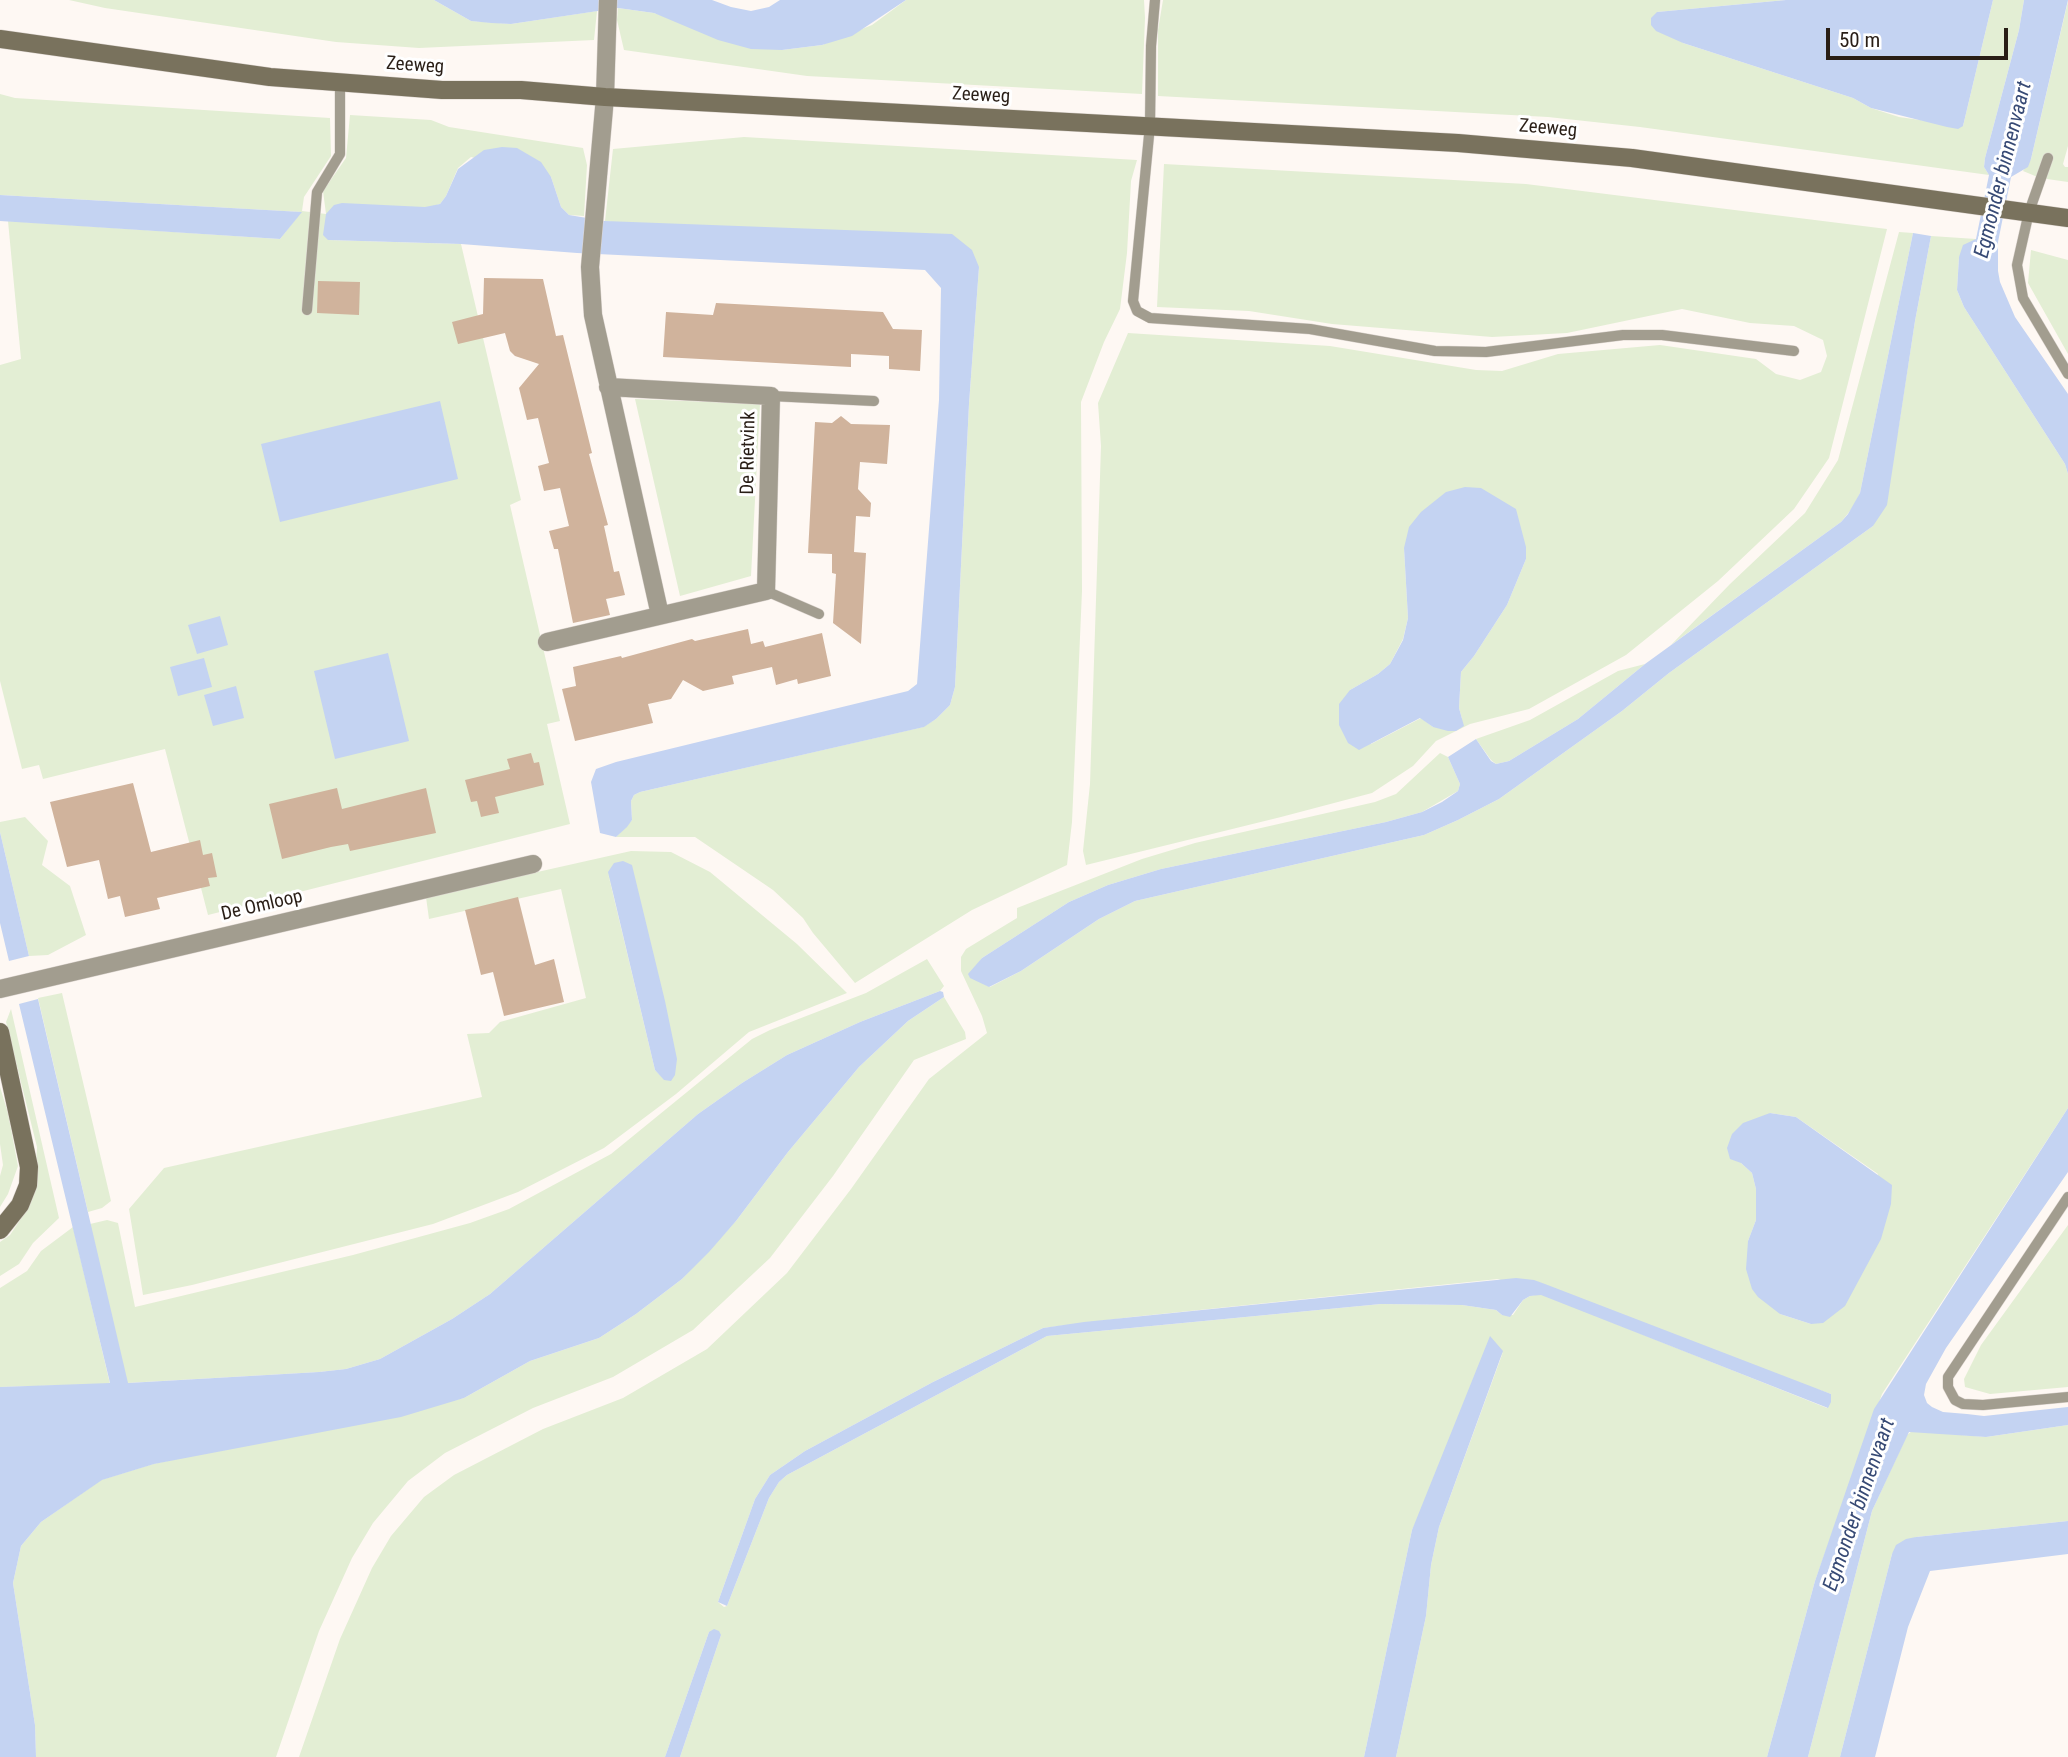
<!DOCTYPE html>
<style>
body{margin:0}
#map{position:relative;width:2068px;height:1757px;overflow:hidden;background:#fef8f3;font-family:"Roboto Condensed",sans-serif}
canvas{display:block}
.scale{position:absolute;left:1826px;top:28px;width:182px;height:32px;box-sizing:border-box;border:4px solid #291e16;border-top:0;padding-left:9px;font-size:21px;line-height:24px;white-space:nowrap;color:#291e16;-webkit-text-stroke:5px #fff;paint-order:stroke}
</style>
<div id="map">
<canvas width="2068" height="1757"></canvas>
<div class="scale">50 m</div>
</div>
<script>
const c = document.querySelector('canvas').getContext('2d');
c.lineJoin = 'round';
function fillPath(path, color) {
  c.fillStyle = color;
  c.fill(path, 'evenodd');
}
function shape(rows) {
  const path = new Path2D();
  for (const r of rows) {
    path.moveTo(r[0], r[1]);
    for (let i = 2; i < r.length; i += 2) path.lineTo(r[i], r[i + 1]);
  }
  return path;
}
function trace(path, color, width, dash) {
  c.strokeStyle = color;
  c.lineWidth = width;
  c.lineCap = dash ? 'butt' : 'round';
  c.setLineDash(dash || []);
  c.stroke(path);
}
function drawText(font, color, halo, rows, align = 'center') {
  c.font = font + ' "Roboto Condensed",sans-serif';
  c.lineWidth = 6;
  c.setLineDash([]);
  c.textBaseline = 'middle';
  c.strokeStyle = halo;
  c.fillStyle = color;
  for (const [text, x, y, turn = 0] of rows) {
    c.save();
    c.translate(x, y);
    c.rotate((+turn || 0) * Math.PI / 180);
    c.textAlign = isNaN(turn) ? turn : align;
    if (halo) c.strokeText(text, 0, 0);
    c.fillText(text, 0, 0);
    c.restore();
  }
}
fillPath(shape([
 [69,0,434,0,471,21,511,24,597,11,594,40,419,48,336,42,105,8],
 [906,0,1144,0,1145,18,1142,94,807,76,624,50,617,20,618,8,654,13,782,50,822,45,872,25],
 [1163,0,1786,0,1657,12,1683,43,1853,98,1871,108,1899,117,1963,126,1993,0,2024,0,2019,30,1985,158,1984,167,1989,175,1640,127,1548,117,1158,96,1158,30],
 [2068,1,2068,146,2063,164,2065,167,2068,167,2068,182,2040,178,2023,171,2031,159],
 [0,94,15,98,330,118,331,156,304,197,302,211,326,214,323,191,346,158,350,115,431,120,449,127,583,148,587,165,584,216,569,215,561,207,551,177,471,157,458,168,446,196,440,204,328,240,461,244,521,500,510,505,560,721,547,724,570,824,208,915,165,749,43,779,39,765,22,769,0,681,0,365,21,359,8,221,280,239,301,212,0,195],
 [744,137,1137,160,1131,181,1127,253,1120,309,1104,342,1081,402,1082,591,1072,822,1067,865,972,910,855,983,813,933,803,918,773,890,695,837,616,837,632,820,631,801,634,795,640,792,923,727,936,719,950,705,955,687,969,404,979,267,605,221,613,149],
 [1164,164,1526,184,1887,229,1829,458,1794,509,1718,581,1626,655,1529,709,1470,724,1436,741,1413,766,1372,793,1281,817,1086,865,1083,851,1090,784,1101,446,1098,403,1128,333,1330,346,1476,370,1502,371,1558,354,1660,345,1756,359,1776,374,1800,380,1821,372,1827,356,1823,340,1794,326,1750,323,1682,309,1567,333,1492,337,1332,324,1249,311,1157,307],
 [1404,548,1526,559,1507,605,1474,656,1461,672,1459,708,1462,719,1433,727,1421,718,1371,744,1350,690,1378,674,1390,664,1403,639,1408,618],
 [1899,232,1913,233,1860,493,1854,506,1841,522,1671,645,1730,584,1805,513,1838,460],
 [1931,236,1976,239,1959,257,1957,290,1964,307,2065,464,2068,474,2068,1108,1882,1394,1815,1581,1767,1757,1396,1757,1426,1616,1431,1565,1439,1527,1503,1352,1412,1530,1364,1757,680,1757,721,1635,709,1632,665,1757,299,1757,340,1639,372,1568,391,1536,424,1497,454,1475,543,1429,623,1398,707,1349,787,1273,851,1189,929,1079,987,1033,982,1016,961,971,961,957,966,949,1017,918,1017,908,1142,859,1195,843,1375,802,1396,794,1440,753,1448,757,1460,784,1458,791,1422,812,1386,822,1161,869,1108,885,1069,902,982,958,970,977,990,987,1021,971,1099,919,1135,901,1424,835,1458,820,1499,799,1622,711,1669,673,1873,526,1898,431,1915,321],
 [1770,1113,1796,1117,1878,1174,1811,1324,1780,1314,1748,1241,1756,1220,1756,1189,1752,1173,1741,1163],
 [1498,1279,1831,1394,1827,1408,1541,1294,1530,1296,1523,1300,1513,1315,1502,1315,1496,1310,1462,1305,1381,1304,1047,1336,787,1475,779,1482,769,1498,727,1606,724,1607,718,1602,755,1499,770,1475,805,1451,933,1382,1043,1328,1132,1317],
 [2031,250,2068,260,2068,354,2028,283],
 [635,399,760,404,751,576,680,596],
 [1645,664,1578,719,1509,761,1496,764,1491,760,1476,739,1530,720,1618,671],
 [25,817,48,841,42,865,70,886,86,935,48,955,29,956,0,832,0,822],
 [631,851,671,852,710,872,797,944,847,993,749,1032,676,1094,604,1148,518,1192,433,1224,192,1285,143,1295,129,1209,164,1168,482,1097,467,1034,489,1033,500,1022,586,998,561,889,429,919,426,897],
 [608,873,664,1079,655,1070],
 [927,959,944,986,940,991,860,1022,787,1055,742,1083,698,1114,490,1294,452,1319,380,1359,346,1369,319,1372,127,1383,90,1224,107,1220,118,1223,135,1307,353,1255,470,1223,509,1209,611,1154,752,1039,770,1030,866,993],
 [62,993,111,1201,102,1208,88,1212,38,998],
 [944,997,965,1032,966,1039,914,1060,833,1176,770,1258,693,1330,613,1377,533,1408,445,1453,408,1481,373,1523,352,1558,319,1631,276,1757,36,1757,35,1725,13,1583,21,1546,41,1522,101,1480,153,1464,464,1398,530,1361,599,1338,636,1314,682,1279,736,1221,788,1152,859,1067,908,1021],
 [11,1009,59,1218,33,1243,19,1264,0,1276,0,1242,10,1235,28,1208,35,1181,37,1147,6,1022],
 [0,1087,8,1113,18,1166,8,1194,0,1207,0,1176,3,1165,0,1144],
 [2068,1225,2068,1387,1990,1394,1965,1387,1964,1379,1981,1345],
 [73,1227,110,1384,0,1387,0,1288,27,1271,41,1251],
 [2068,1425,2068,1521,1916,1537,1892,1554,1840,1757,1808,1757,1872,1511,1907,1435,1912,1431,1986,1437]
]), '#e3eed4');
fillPath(shape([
 [434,0,712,0,731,7,751,11,769,7,780,0,906,0,852,36,822,45,782,50,751,49,718,40,654,13,618,8,511,24,491,23,471,21],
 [1786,0,1993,0,1963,126,1958,129,1947,127,1871,108,1853,98,1683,43,1656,31,1651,25,1651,18,1657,12],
 [2024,0,2068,0,2031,159,2028,167,2011,177,1998,242,1998,271,2000,282,2015,317,2068,394,2068,474,2065,464,1964,307,1957,290,1959,257,1963,245,1976,239,1989,175,1984,167,1985,158,2019,30],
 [502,147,517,148,541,162,551,177,561,207,569,215,605,221,952,234,972,250,979,267,969,404,955,687,950,705,936,719,924,727,640,792,634,795,631,801,632,820,627,827,616,837,600,833,591,782,596,769,616,762,908,691,917,684,939,400,941,288,925,270,577,253,461,244,328,240,323,235,326,214,334,205,342,203,425,207,440,204,446,196,458,169,484,150],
 [0,195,302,212,280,239,0,221],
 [1913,233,1931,236,1915,321,1887,505,1873,526,1669,673,1622,711,1499,799,1458,820,1424,835,1135,901,1099,919,1021,971,989,987,970,978,968,974,982,958,1069,902,1108,885,1161,869,1386,822,1422,812,1442,802,1458,791,1460,784,1448,757,1476,739,1491,761,1496,764,1509,761,1578,719,1645,664,1841,522,1848,514,1860,493],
 [440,401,458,479,280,522,261,444],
 [1465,487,1481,488,1516,509,1526,547,1526,559,1507,605,1474,656,1461,672,1459,708,1464,726,1456,731,1448,731,1433,727,1420,718,1359,750,1348,743,1339,725,1339,704,1350,690,1378,674,1390,664,1403,640,1408,618,1404,548,1409,527,1421,512,1446,492],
 [220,616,228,645,197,654,188,625],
 [388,653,409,741,335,759,314,671],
 [204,658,212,687,178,696,170,667],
 [236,686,244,718,213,726,204,695],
 [0,832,29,956,9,961,0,923],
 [623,861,632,865,665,1001,677,1059,675,1075,671,1081,664,1080,655,1070,608,872,614,863],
 [940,991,943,992,944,997,908,1021,859,1067,788,1152,736,1221,709,1252,682,1279,636,1314,599,1338,530,1361,464,1398,401,1417,154,1464,102,1480,41,1522,21,1546,13,1583,35,1725,36,1757,0,1757,0,1387,110,1383,19,1004,38,999,128,1383,319,1372,346,1369,380,1359,452,1319,490,1294,698,1114,742,1083,787,1055,860,1022],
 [2068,1108,2068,1172,1946,1348,1926,1384,1924,1395,1927,1403,1932,1407,1943,1412,1967,1414,1984,1416,2068,1407,2068,1425,1986,1437,1909,1432,1872,1511,1808,1757,1767,1757,1815,1581,1874,1409],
 [1770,1113,1796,1117,1892,1185,1891,1204,1881,1239,1845,1306,1823,1323,1811,1324,1780,1314,1758,1297,1752,1289,1746,1269,1748,1241,1756,1220,1756,1189,1752,1173,1741,1163,1730,1159,1727,1148,1732,1134,1743,1123],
 [1516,1278,1534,1280,1545,1284,1831,1394,1831,1402,1828,1408,1541,1295,1530,1296,1523,1300,1510,1317,1502,1315,1496,1310,1462,1305,1381,1304,1047,1336,787,1475,779,1482,769,1498,727,1606,718,1602,755,1499,770,1475,805,1451,933,1382,1043,1328,1084,1322],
 [1490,1336,1503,1351,1439,1527,1431,1565,1426,1616,1396,1757,1364,1757,1412,1530],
 [2068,1521,2068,1554,1930,1571,1908,1627,1875,1757,1840,1757,1892,1554,1896,1545,1906,1539,1916,1537],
 [714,1629,719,1631,721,1635,680,1757,665,1757,709,1632]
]), '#c4d3f2');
fillPath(shape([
 [484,278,543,279,556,336,563,335,592,453,589,454,608,525,604,526,614,572,619,571,625,595,606,599,610,615,573,623,558,549,554,549,549,531,569,526,560,488,544,491,538,466,549,463,538,418,527,420,519,388,539,364,515,356,510,351,505,333,458,344,452,322,483,314],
 [318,281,360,282,359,315,317,313],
 [716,303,883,312,893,329,922,330,920,371,889,369,889,356,851,354,851,367,663,357,666,312,713,315],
 [841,416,851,424,890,425,887,464,860,462,858,489,871,503,870,517,856,516,854,552,866,553,861,644,833,623,836,574,832,573,832,554,808,553,815,422,832,423],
 [748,629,751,644,763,641,765,647,822,633,831,676,798,684,797,679,776,685,772,667,732,676,734,684,703,691,683,680,671,699,648,704,653,723,575,741,562,689,576,686,573,667,621,656,622,658,692,639,695,641],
 [531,753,534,763,539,762,544,785,495,797,499,813,481,817,477,801,471,802,465,780,510,769,507,759],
 [133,783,151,852,200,840,203,855,212,853,217,877,208,878,210,886,157,898,160,909,125,917,120,896,108,899,99,860,67,867,50,802],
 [337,788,342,809,426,788,436,833,350,851,348,844,331,847,282,859,269,804],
 [518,897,535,965,554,959,564,1002,504,1016,493,972,481,975,465,910]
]), '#d0b39c');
const lane = shape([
 [1155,0,1151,46,1150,125,1133,301,1137,311,1150,318,1310,329,1435,351,1486,352,1623,335,1662,335,1794,351],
 [2048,158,2029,212,2017,265,2023,298,2068,374],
 [307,310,317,192,340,154,340,82],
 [771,396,874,401],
 [766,591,819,614],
 [2068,1197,1948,1377,1948,1387,1955,1400,1963,1404,1983,1405,2068,1397]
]);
const street = shape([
 [608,0,605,97,590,267,593,315,660,615],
 [547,642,766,591,771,396,608,387],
 [0,989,533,864]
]);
const secondary = shape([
 [0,39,270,77,442,90,521,90,605,97,1458,143,1632,158,2068,218],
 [0,1032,29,1167,28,1185,20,1205,0,1230]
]);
trace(lane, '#dcd5d0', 11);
trace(street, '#dcd5d0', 19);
trace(secondary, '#dcd5d0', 19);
trace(lane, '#a29d8f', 10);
trace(street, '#a29d8f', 18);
trace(secondary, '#79725d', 18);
drawText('19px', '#291e16', '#fff', [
 ["Zeeweg",415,66,4],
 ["Zeeweg",981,96,3],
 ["Zeeweg",1548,129,5],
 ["De Rietvink",749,453,-89],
 ["De Omloop",262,906,-13]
]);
drawText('italic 21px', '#374a75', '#fff', [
 ["Egmonder binnenvaart",2004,170,-76],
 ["Egmonder binnenvaart",1860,1505,-71]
]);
</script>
